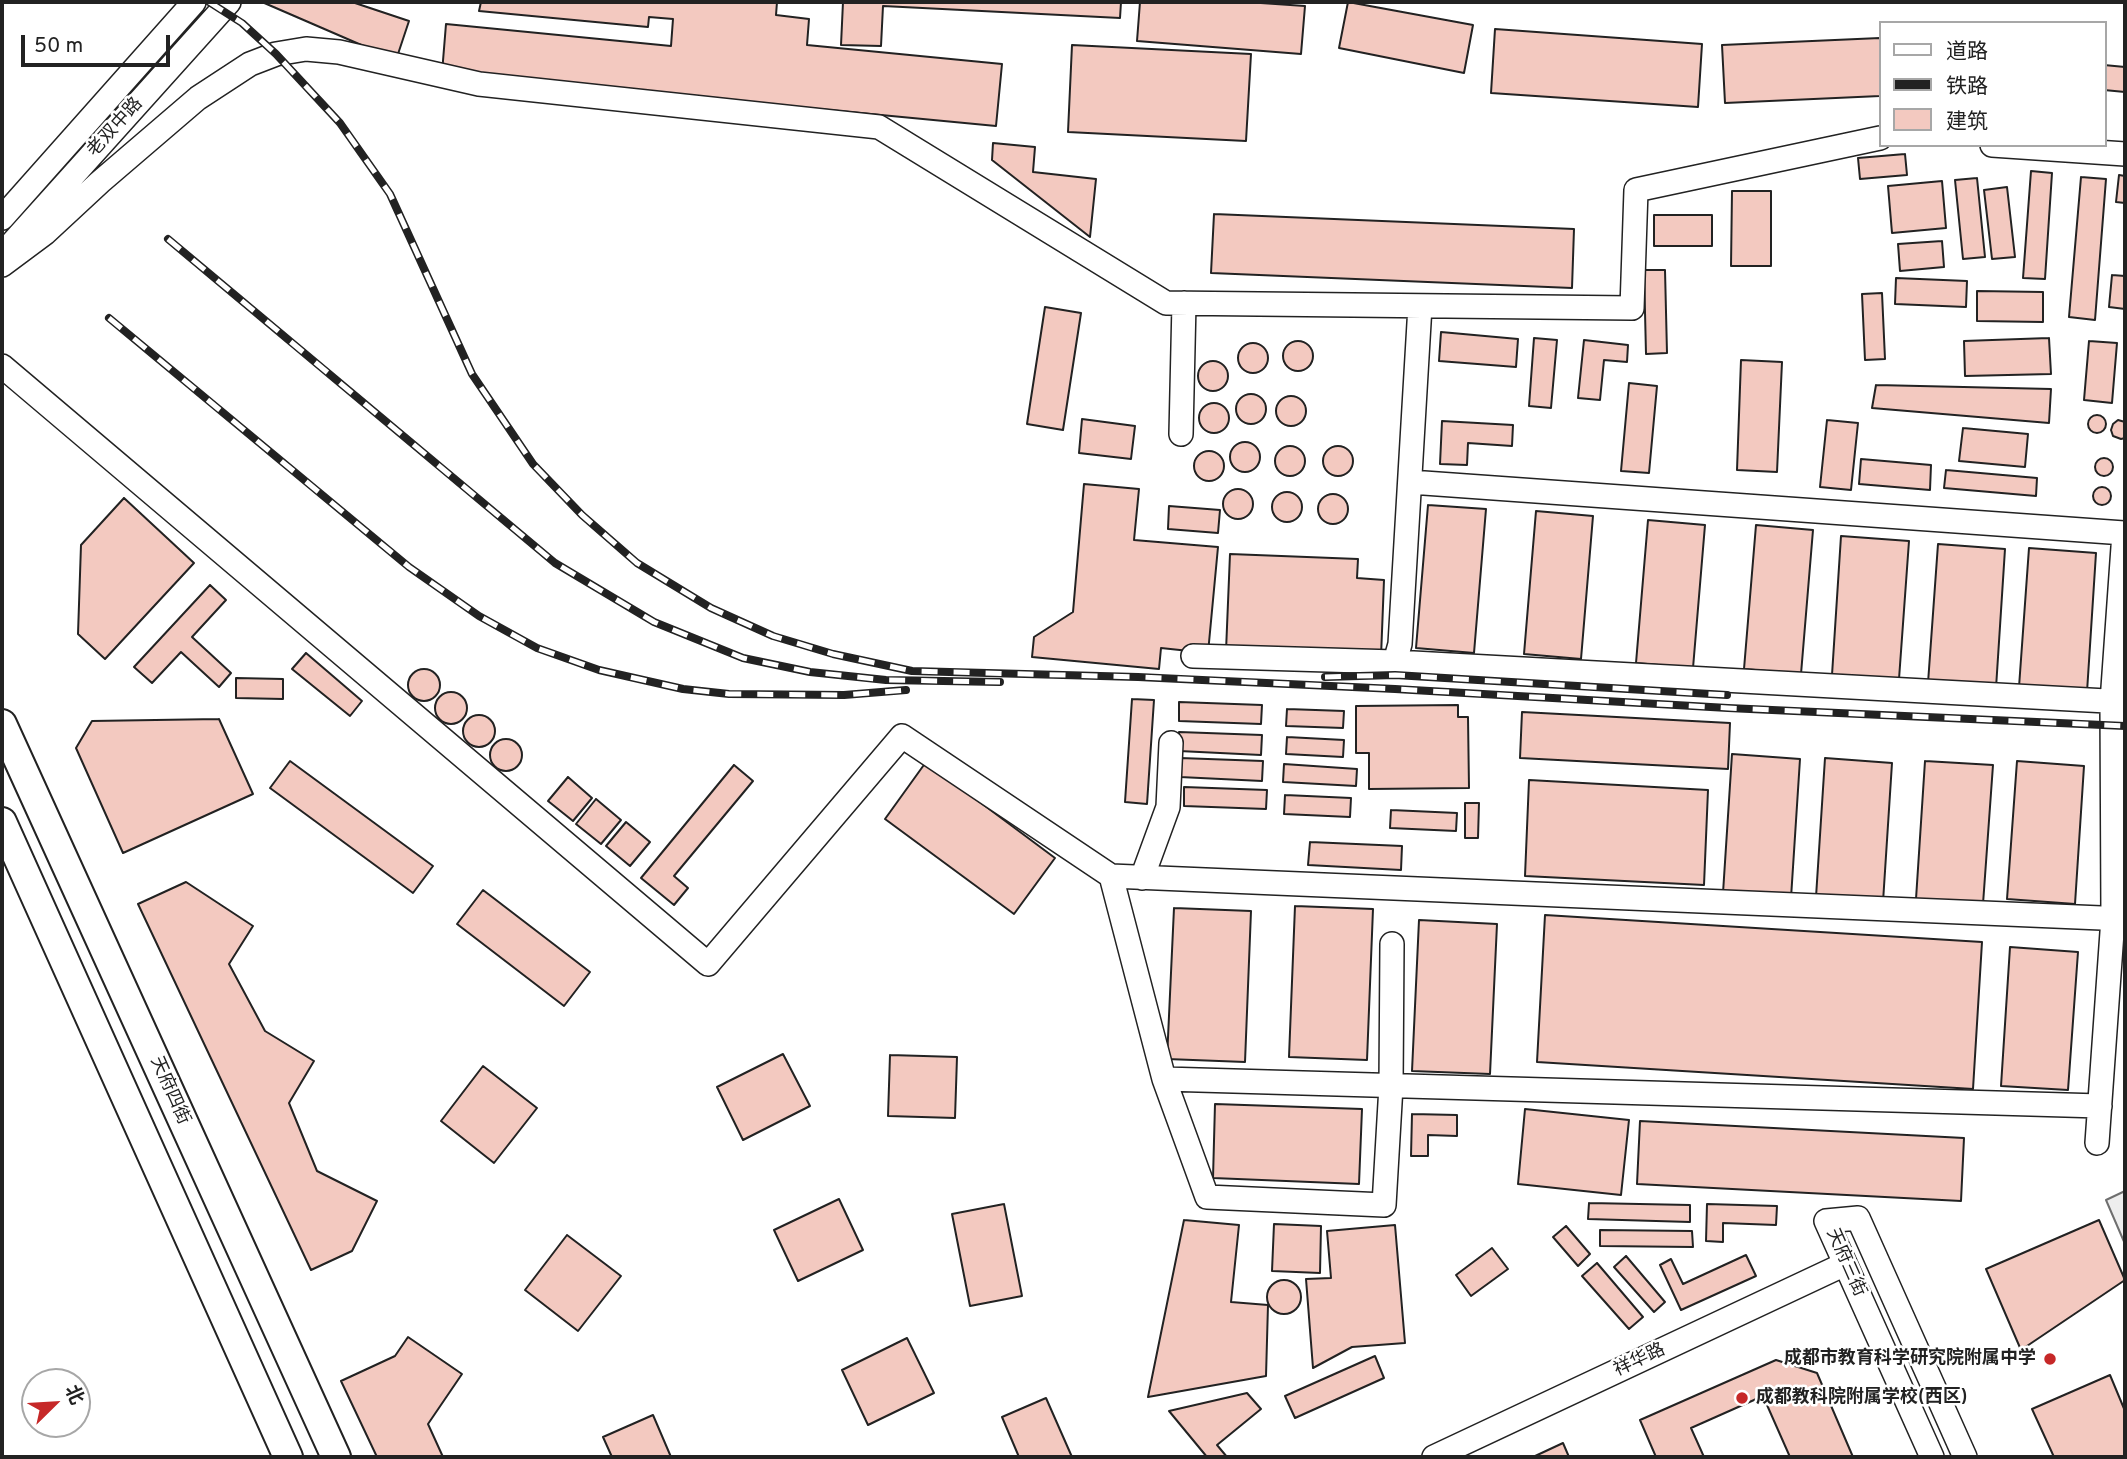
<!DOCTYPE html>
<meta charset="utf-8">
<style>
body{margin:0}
#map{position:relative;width:2127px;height:1459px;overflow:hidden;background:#fff;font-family:Overpass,"Noto Sans SC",sans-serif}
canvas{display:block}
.frame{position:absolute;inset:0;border:4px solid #222;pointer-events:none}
.legend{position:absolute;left:1879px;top:21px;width:228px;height:126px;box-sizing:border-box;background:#fff;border:2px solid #a7a7a7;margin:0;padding:9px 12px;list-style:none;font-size:21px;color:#222}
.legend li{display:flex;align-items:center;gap:14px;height:35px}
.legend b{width:35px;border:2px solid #a7a7a7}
.north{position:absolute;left:21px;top:1368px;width:70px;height:70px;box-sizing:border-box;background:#fff;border:2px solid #a7a7a7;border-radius:50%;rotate:66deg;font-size:19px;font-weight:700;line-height:28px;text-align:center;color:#222}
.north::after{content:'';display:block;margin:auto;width:24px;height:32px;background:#c62828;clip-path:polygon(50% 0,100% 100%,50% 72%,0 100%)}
.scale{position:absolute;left:21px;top:35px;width:149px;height:32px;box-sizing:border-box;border:4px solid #222;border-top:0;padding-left:9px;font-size:21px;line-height:24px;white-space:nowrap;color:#222;-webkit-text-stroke:5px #fff;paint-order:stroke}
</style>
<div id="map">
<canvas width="2127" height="1459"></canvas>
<div class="frame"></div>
<ul class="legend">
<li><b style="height:9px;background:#fff"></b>道路</li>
<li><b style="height:9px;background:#222"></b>铁路</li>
<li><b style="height:19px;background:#f3c9c0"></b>建筑</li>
</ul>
<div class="north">北</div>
<div class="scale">50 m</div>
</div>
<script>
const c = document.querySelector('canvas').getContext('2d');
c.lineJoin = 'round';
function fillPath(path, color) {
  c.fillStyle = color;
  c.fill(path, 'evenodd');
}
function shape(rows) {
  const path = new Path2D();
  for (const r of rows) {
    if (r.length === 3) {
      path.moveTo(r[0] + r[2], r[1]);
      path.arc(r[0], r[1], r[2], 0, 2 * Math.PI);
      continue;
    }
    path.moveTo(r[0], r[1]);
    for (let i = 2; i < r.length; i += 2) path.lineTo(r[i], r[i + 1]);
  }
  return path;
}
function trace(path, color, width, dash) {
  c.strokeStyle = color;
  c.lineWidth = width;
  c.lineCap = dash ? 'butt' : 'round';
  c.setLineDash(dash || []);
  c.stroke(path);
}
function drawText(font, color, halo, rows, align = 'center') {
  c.font = font + ' Overpass,"Noto Sans SC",sans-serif';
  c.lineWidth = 5;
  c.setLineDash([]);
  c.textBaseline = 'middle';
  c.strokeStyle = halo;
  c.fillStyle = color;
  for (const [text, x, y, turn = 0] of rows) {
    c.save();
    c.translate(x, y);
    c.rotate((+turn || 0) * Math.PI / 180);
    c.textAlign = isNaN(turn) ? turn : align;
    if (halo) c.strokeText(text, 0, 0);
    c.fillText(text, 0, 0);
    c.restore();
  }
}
const green = shape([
 [2125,1191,2125,1244,2106,1200,2125,1191]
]);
fillPath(green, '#eee');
trace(green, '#6f6f6f', 2);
const building = shape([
 [262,2,352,2,409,21,396,60,262,2],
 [481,2,777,2,776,15,809,19,807,45,1002,64,996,126,442,73,446,24,671,46,673,19,649,17,648,27,479,11,481,2],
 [843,2,1121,2,1120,18,883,6,881,46,841,45,843,2],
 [1140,2,1246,2,1305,6,1301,54,1137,41,1140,2],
 [1348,2,1473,25,1464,73,1339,48,1348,2],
 [1495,29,1702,44,1698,107,1491,93,1495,29],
 [1880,38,1880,96,1725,103,1722,45,1880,38],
 [1072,45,1251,54,1246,141,1068,132,1072,45],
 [2104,65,2125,67,2125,92,2104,90,2104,65],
 [993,143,1035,147,1033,172,1096,179,1090,237,992,160,993,143],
 [1905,154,1907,175,1860,179,1858,158,1905,154],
 [2031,171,2052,173,2045,279,2023,278,2031,171],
 [2119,175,2125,176,2125,203,2116,202,2119,175],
 [2081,177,2106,179,2095,320,2069,317,2081,177],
 [1977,178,1985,257,1963,259,1955,180,1977,178],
 [1942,181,1946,228,1892,233,1888,186,1942,181],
 [2007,187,2015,257,1992,259,1984,190,2007,187],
 [1732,191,1771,191,1771,266,1731,266,1732,191],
 [1214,214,1574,229,1572,288,1211,273,1214,214],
 [1654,215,1712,215,1712,246,1654,246,1654,215],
 [1942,241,1944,267,1900,271,1898,244,1942,241],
 [1644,270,1665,270,1667,353,1646,354,1644,270],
 [2112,275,2125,276,2125,309,2109,307,2112,275],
 [1896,278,1967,281,1966,307,1895,304,1896,278],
 [1977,291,2043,292,2043,322,1977,321,1977,291],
 [1882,293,1885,359,1865,360,1862,294,1882,293],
 [1045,307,1081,313,1063,430,1027,424,1045,307],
 [1441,332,1518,339,1516,367,1439,361,1441,332],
 [1534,338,1557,340,1551,408,1529,406,1534,338],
 [2049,338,2051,374,1965,376,1964,341,2049,338],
 [1584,340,1628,345,1627,362,1604,360,1600,400,1578,398,1584,340],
 [1298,356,15],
 [2089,341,2117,343,2112,403,2084,400,2089,341],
 [1253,358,15],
 [1741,360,1782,362,1777,472,1737,470,1741,360],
 [1213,376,15],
 [1629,383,1657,386,1649,473,1621,471,1629,383],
 [1876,385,2051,389,2049,423,1872,408,1876,385],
 [1251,409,15],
 [1291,411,15],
 [1214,418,15],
 [2097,424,9],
 [1082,419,1135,426,1131,459,1079,453,1082,419],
 [1827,420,1858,423,1851,490,1820,487,1827,420],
 [2118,420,2125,422,2125,438,2121,439,2113,436,2111,430,2113,424,2118,420],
 [1442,421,1513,425,1512,446,1468,443,1467,465,1440,464,1442,421],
 [1963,428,2028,434,2025,467,1959,461,1963,428],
 [1245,457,15],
 [1338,461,15],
 [1290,461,15],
 [1209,466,15],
 [2104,467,9],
 [1861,459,1931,465,1930,490,1859,484,1861,459],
 [1946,470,2037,478,2036,496,1944,488,1946,470],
 [1084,484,1139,489,1134,540,1218,547,1208,653,1161,648,1159,669,1032,657,1034,637,1073,612,1084,484],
 [2102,496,9],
 [1238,504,15],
 [1287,507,15],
 [1333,509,15],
 [124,498,194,563,105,659,78,634,81,545,124,498],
 [1428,505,1486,509,1474,653,1416,648,1428,505],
 [1169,506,1220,510,1218,533,1168,529,1169,506],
 [1536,511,1593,516,1581,659,1524,654,1536,511],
 [1648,520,1705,525,1693,668,1636,663,1648,520],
 [1756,525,1813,530,1801,674,1744,669,1756,525],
 [1841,536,1909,541,1899,679,1832,675,1841,536],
 [1938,544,2005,549,1996,688,1928,683,1938,544],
 [2029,548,2096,553,2087,692,2019,687,2029,548],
 [1230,554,1358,559,1357,578,1384,580,1381,657,1226,651,1230,554],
 [210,585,226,600,192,637,231,673,219,687,181,652,152,683,134,667,210,585],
 [306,653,362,701,350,716,292,669,306,653],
 [424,685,16],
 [236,678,283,679,283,699,236,698,236,678],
 [451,708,16],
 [1132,699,1154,700,1147,804,1125,802,1132,699],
 [1179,702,1262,705,1261,724,1179,721,1179,702],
 [1458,705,1458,717,1468,717,1469,788,1369,789,1369,753,1356,753,1356,706,1458,705],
 [1287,709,1344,711,1343,728,1286,726,1287,709],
 [1522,712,1730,723,1728,769,1520,758,1522,712],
 [479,731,16],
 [219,719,253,794,123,853,76,748,92,721,219,719],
 [1179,732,1262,735,1261,755,1179,751,1179,732],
 [1287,737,1344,740,1343,757,1286,754,1287,737],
 [506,755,16],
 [1732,754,1800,759,1791,898,1723,893,1732,754],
 [1180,758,1263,761,1262,781,1180,777,1180,758],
 [1825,758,1892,763,1883,902,1816,897,1825,758],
 [290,761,433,866,413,893,270,788,290,761],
 [1925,761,1993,765,1983,904,1916,899,1925,761],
 [2017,761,2084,766,2075,904,2007,899,2017,761],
 [926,762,1055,858,1014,914,885,819,926,762],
 [1284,764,1357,769,1356,786,1283,782,1284,764],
 [734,765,753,781,674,876,688,888,674,905,641,878,734,765],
 [568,777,592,798,573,821,548,801,568,777],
 [1529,780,1708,790,1704,885,1525,876,1529,780],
 [1184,787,1267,790,1266,809,1184,806,1184,787],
 [1285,795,1351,798,1350,817,1284,814,1285,795],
 [596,799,621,820,601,844,576,824,596,799],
 [1465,803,1479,803,1478,838,1465,838,1465,803],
 [1391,810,1457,813,1456,831,1390,828,1391,810],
 [2125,821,2125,908,2119,907,2125,821],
 [626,822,650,842,630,866,606,846,626,822],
 [1310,842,1402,846,1401,870,1308,865,1310,842],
 [186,882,253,926,229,964,265,1031,314,1061,289,1103,317,1171,377,1201,352,1251,311,1270,138,904,186,882],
 [483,890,590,972,564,1006,457,924,483,890],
 [1295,906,1373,909,1367,1060,1289,1057,1295,906],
 [1174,908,1251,911,1245,1062,1167,1059,1174,908],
 [1545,915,1982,942,1973,1089,1537,1062,1545,915],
 [1419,920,1497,924,1490,1074,1412,1071,1419,920],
 [2010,947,2078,952,2068,1090,2001,1086,2010,947],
 [783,1054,810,1106,743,1140,717,1087,783,1054],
 [890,1055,957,1057,955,1118,888,1116,890,1055],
 [483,1066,537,1108,494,1163,441,1121,483,1066],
 [1215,1104,1362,1109,1359,1184,1213,1178,1215,1104],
 [1525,1109,1629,1120,1621,1195,1518,1184,1525,1109],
 [1412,1114,1457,1115,1457,1136,1428,1135,1428,1156,1411,1156,1412,1114],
 [1640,1121,1964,1138,1961,1201,1637,1184,1640,1121],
 [839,1199,863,1250,798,1281,774,1230,839,1199],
 [1589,1203,1690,1205,1690,1222,1588,1219,1589,1203],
 [1004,1204,1022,1296,970,1306,952,1214,1004,1204],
 [1707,1204,1777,1206,1776,1225,1723,1223,1723,1242,1706,1241,1707,1204],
 [1184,1220,1239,1225,1231,1302,1268,1305,1266,1376,1148,1397,1184,1220],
 [2099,1220,2125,1280,2021,1350,1986,1269,2099,1220],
 [1274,1224,1321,1226,1320,1273,1272,1271,1274,1224],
 [1395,1225,1405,1343,1352,1347,1313,1368,1306,1279,1331,1278,1327,1231,1395,1225],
 [1566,1226,1590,1254,1578,1266,1553,1237,1566,1226],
 [1600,1230,1692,1231,1693,1247,1600,1246,1600,1230],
 [567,1235,621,1276,578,1331,525,1290,567,1235],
 [1492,1248,1508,1269,1471,1296,1456,1275,1492,1248],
 [1746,1255,1756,1276,1681,1310,1660,1265,1671,1259,1683,1284,1746,1255],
 [1626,1256,1665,1302,1654,1312,1614,1267,1626,1256],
 [1597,1263,1643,1317,1629,1329,1582,1276,1597,1263],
 [1284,1297,17],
 [408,1337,462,1374,428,1424,443,1457,377,1457,341,1381,395,1356,408,1337],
 [907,1338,934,1393,868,1425,842,1370,907,1338],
 [1375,1356,1384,1378,1295,1418,1285,1396,1375,1356],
 [1776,1360,1817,1373,1853,1457,1790,1457,1763,1396,1691,1428,1704,1457,1656,1457,1640,1420,1776,1360],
 [2110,1375,2125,1411,2125,1457,2054,1457,2032,1409,2110,1375],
 [1247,1393,1261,1409,1217,1445,1227,1457,1207,1457,1169,1411,1247,1393],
 [1046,1398,1072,1457,1019,1457,1002,1417,1046,1398],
 [653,1415,671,1457,612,1457,603,1437,653,1415],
 [1563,1443,1569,1457,1533,1457,1563,1443]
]);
fillPath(building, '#f3c9c0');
trace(building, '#222', 2);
const minor = shape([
 [1992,145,2125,154],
 [2,218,194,2],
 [6,250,229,2],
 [2,265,45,233,100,182,198,98,250,64,276,54,306,49,339,52,479,84,879,127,1166,303,1632,308,1636,190,1880,138],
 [2,366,708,964,902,736,1111,876,2125,919],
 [1181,434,1184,303],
 [1410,482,2124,533,2112,702,2113,918,2097,1143],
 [1193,656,1395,662,1400,644,1420,306],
 [1395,662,2125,702],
 [1111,876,1164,1079,2100,1106],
 [1142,878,1168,807,1171,743],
 [1164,1079,1207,1197,1384,1205,1391,1086,1392,944],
 [1434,1457,1845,1264],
 [1932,1457,1826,1221,1858,1218,1965,1457]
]);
const major = shape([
 [2,724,336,1457],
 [2,822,288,1457]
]);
trace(minor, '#222', 26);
trace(major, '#222', 32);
trace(minor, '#fff', 23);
trace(major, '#fff', 28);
const rail = shape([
 [209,2,242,23,276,54,340,123,390,194,472,374,533,464,582,515,637,563,711,608,773,636,833,654,912,671,1138,677,1395,689,1728,708,2125,726],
 [168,239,555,563,654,622,743,658,810,672,886,680,1000,682],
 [109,318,409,567,479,616,537,648,599,670,683,689,729,694,844,695,906,690],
 [1325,677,1395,675,1727,695]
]);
trace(rail, '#222', 8);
trace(rail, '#fff', 5, [16]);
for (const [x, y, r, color] of [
 [2050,1359,7,"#c62828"],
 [1742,1398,7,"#c62828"]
]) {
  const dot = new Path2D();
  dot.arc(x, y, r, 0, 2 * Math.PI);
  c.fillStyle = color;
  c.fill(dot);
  trace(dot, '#fff', 2.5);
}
drawText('18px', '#222', '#fff', [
 ["老双中路",116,128,-48],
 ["天府四街",169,1091,66],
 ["天府三街",1845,1263,66],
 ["祥华路",1640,1361,-25]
]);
drawText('bold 18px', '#222', '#fff', [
 ["成都市教育科学研究院附属中学",2036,1359],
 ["成都教科院附属学校(西区)",1756,1398,"left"]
], 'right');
</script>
